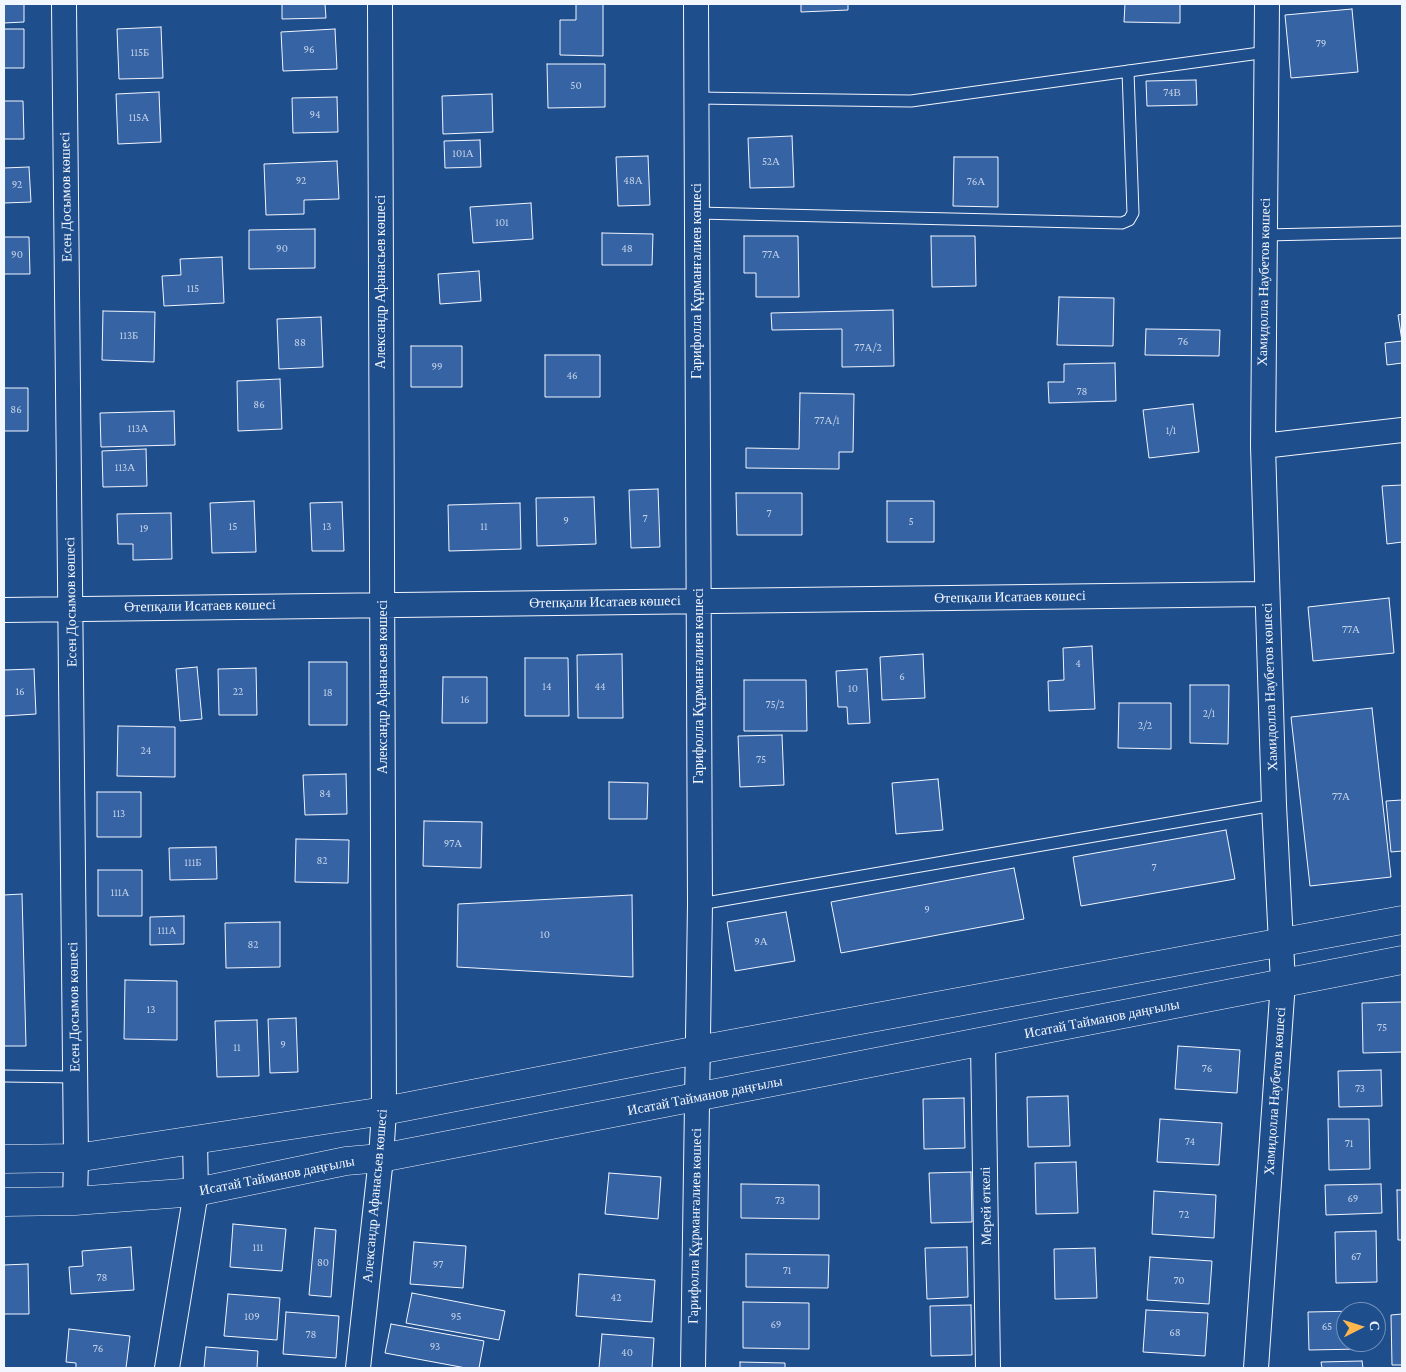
<!DOCTYPE html>
<meta charset="utf-8">
<style>
body{margin:0}
#map{position:relative;width:1406px;height:1372px;overflow:hidden;background:#1f4e8c;font-family:"Crimson Pro",serif}
canvas{display:block}
.frame{position:absolute;inset:0;border:5px solid #f2f6ff;pointer-events:none}
.north{position:absolute;left:1336px;top:1302px;width:50px;height:50px;box-sizing:border-box;background:#1f4e8c;border:1px solid #7391ba;border-radius:50%;rotate:85deg;font-size:14px;font-weight:700;line-height:20px;text-align:center;color:#f2f6ff}
.north::after{content:'';display:block;margin:auto;width:18px;height:22px;background:#ffb74d;clip-path:polygon(50% 0,100% 100%,50% 72%,0 100%)}
</style>
<div id="map">
<canvas width="1406" height="1372"></canvas>
<div class="frame"></div>
<div class="north">С</div>
</div>
<script>
const c = document.querySelector('canvas').getContext('2d');
c.lineJoin = 'round';
function fillPath(path, color) {
  c.fillStyle = color;
  c.fill(path, 'evenodd');
}
function shape(rows) {
  const path = new Path2D();
  for (const r of rows) {
    path.moveTo(r[0], r[1]);
    for (let i = 2; i < r.length; i += 2) path.lineTo(r[i], r[i + 1]);
  }
  return path;
}
function trace(path, color, width, dash) {
  c.strokeStyle = color;
  c.lineWidth = width;
  c.lineCap = dash ? 'butt' : 'round';
  c.setLineDash(dash || []);
  c.stroke(path);
}
function drawText(font, color, halo, rows, align = 'center') {
  c.font = font + ' "Crimson Pro",serif';
  c.lineWidth = 4;
  c.setLineDash([]);
  c.textBaseline = 'middle';
  c.strokeStyle = halo;
  c.fillStyle = color;
  for (const [text, x, y, turn = 0] of rows) {
    c.save();
    c.translate(x, y);
    c.rotate((+turn || 0) * Math.PI / 180);
    c.textAlign = isNaN(turn) ? turn : align;
    if (halo) c.strokeText(text, 0, 0);
    c.fillText(text, 0, 0);
    c.restore();
  }
}
const building = shape([
 [4,4,24,4,24,22,4,23,4,4],
 [282,4,325,4,326,18,282,19,282,4],
 [576,4,603,4,603,56,560,55,560,20,576,20,576,4],
 [801,4,848,4,848,10,801,12,801,4],
 [1125,4,1180,4,1180,23,1124,22,1125,4],
 [1352,9,1358,72,1291,78,1285,15,1352,9],
 [161,27,163,78,119,79,117,29,161,27],
 [4,29,24,29,24,68,4,68,4,82,4,29],
 [335,29,337,69,283,71,281,32,335,29],
 [547,64,605,64,605,107,548,108,547,64],
 [1196,80,1197,105,1147,106,1146,81,1196,80],
 [159,92,161,142,118,144,116,94,159,92],
 [492,94,493,132,443,134,442,96,492,94],
 [337,97,338,132,293,133,292,98,337,97],
 [4,101,23,101,24,139,4,139,4,101],
 [792,136,794,187,750,188,748,138,792,136],
 [480,140,481,167,445,168,444,141,480,140],
 [648,156,650,205,618,206,616,157,648,156],
 [954,157,998,157,998,207,953,206,954,157],
 [337,161,339,199,304,200,304,214,266,215,264,164,337,161],
 [29,167,31,202,4,203,4,168,29,167],
 [531,203,533,239,473,243,470,207,531,203],
 [315,229,315,268,249,269,249,230,315,229],
 [602,233,653,234,652,265,602,265,602,233],
 [744,236,798,236,799,297,756,297,756,273,744,273,744,236],
 [931,236,975,236,976,286,932,287,931,236],
 [4,237,29,237,30,274,4,274,4,237],
 [222,257,224,303,164,306,162,276,181,275,180,259,222,257],
 [479,271,481,301,440,304,438,274,479,271],
 [1059,297,1114,298,1113,346,1057,345,1059,297],
 [893,310,894,366,842,367,842,329,772,330,771,313,893,310],
 [103,311,155,312,154,362,102,360,103,311],
 [1402,314,1402,363,1387,365,1385,343,1402,341,1398,315,1402,314],
 [321,317,323,367,279,369,277,319,321,317],
 [1146,329,1220,330,1219,356,1145,355,1146,329],
 [411,346,462,346,462,387,411,387,411,346],
 [545,355,600,355,600,397,545,397,545,355],
 [1115,363,1116,401,1049,403,1048,382,1064,382,1064,364,1115,363],
 [280,379,282,429,238,431,237,381,280,379],
 [4,388,28,388,28,431,4,431,4,388],
 [800,393,854,394,853,452,839,452,839,469,746,468,746,448,799,449,800,393],
 [1193,404,1199,452,1149,458,1143,410,1193,404],
 [174,411,175,445,101,447,100,413,174,411],
 [146,449,147,486,103,487,102,451,146,449],
 [1402,485,1402,542,1387,544,1382,486,1402,485],
 [658,489,660,547,631,548,629,490,658,489],
 [736,493,802,493,802,535,737,535,736,493],
 [594,497,596,544,537,546,536,498,594,497],
 [254,501,256,552,212,553,210,503,254,501],
 [887,501,934,501,934,542,887,542,887,501],
 [342,502,344,551,312,551,310,503,342,502],
 [520,503,521,549,449,551,448,505,520,503],
 [171,513,172,559,133,560,133,544,118,544,117,514,171,513],
 [1389,598,1394,653,1313,661,1308,607,1389,598],
 [1092,646,1095,709,1049,711,1048,681,1064,680,1063,648,1092,646],
 [622,654,623,718,578,718,577,655,622,654],
 [923,654,925,698,882,700,880,657,923,654],
 [525,658,568,658,569,716,525,716,525,658],
 [309,662,347,662,347,725,309,725,309,662],
 [197,667,202,719,180,721,176,669,197,667],
 [256,668,257,715,219,715,218,669,256,668],
 [34,669,36,714,4,716,4,670,34,669],
 [867,669,870,723,848,724,847,707,838,707,836,671,867,669],
 [443,677,487,677,487,723,442,723,443,677],
 [744,680,806,680,807,731,744,731,744,680],
 [1190,685,1229,685,1228,744,1190,743,1190,685],
 [1119,703,1171,703,1171,749,1118,748,1119,703],
 [1372,708,1391,877,1310,886,1291,717,1372,708],
 [118,726,175,727,175,777,117,776,118,726],
 [782,735,784,785,740,787,738,736,782,735],
 [346,774,347,814,305,815,303,775,346,774],
 [938,779,943,830,896,834,892,783,938,779],
 [609,782,648,783,647,819,609,819,609,782],
 [97,792,141,792,141,837,97,837,97,792],
 [1402,800,1402,851,1391,852,1386,801,1402,800],
 [424,821,482,822,481,868,423,866,424,821],
 [1226,830,1235,879,1081,906,1073,857,1226,830],
 [296,839,349,840,348,883,295,882,296,839],
 [216,847,217,879,170,880,169,848,216,847],
 [1014,868,1024,919,841,953,831,902,1014,868],
 [98,870,142,870,142,916,98,916,98,870],
 [22,894,26,1046,4,1046,4,895,22,894],
 [632,895,633,977,457,967,458,904,632,895],
 [786,912,795,961,735,971,727,922,786,912],
 [184,916,184,944,150,945,150,917,184,916],
 [280,922,280,967,226,968,225,923,280,922],
 [125,980,177,981,177,1040,124,1039,125,980],
 [1402,1002,1402,1052,1363,1053,1362,1003,1402,1002],
 [296,1018,298,1072,270,1073,268,1019,296,1018],
 [257,1020,259,1076,217,1077,215,1021,257,1020],
 [1178,1046,1240,1050,1237,1093,1175,1089,1178,1046],
 [1381,1070,1382,1106,1339,1107,1338,1071,1381,1070],
 [1068,1096,1070,1146,1028,1147,1027,1097,1068,1096],
 [964,1098,965,1148,924,1149,923,1099,964,1098],
 [1160,1119,1222,1123,1219,1165,1157,1162,1160,1119],
 [1328,1119,1369,1119,1370,1169,1329,1170,1328,1119],
 [1076,1162,1078,1213,1036,1214,1035,1163,1076,1162],
 [971,1172,972,1222,931,1223,929,1173,971,1172],
 [609,1173,661,1177,658,1219,605,1214,609,1173],
 [741,1184,819,1185,819,1219,741,1218,741,1184],
 [1381,1184,1382,1213,1326,1215,1325,1185,1381,1184],
 [1397,1190,1402,1190,1402,1240,1398,1240,1397,1190],
 [1154,1191,1216,1195,1214,1238,1152,1234,1154,1191],
 [233,1224,286,1229,282,1271,230,1267,233,1224],
 [315,1228,336,1230,331,1297,309,1295,315,1228],
 [1376,1231,1377,1282,1336,1283,1335,1232,1376,1231],
 [414,1242,466,1246,463,1288,410,1284,414,1242],
 [131,1247,134,1290,71,1294,69,1267,83,1266,82,1251,131,1247],
 [967,1247,968,1297,927,1299,925,1248,967,1247],
 [1095,1248,1097,1298,1055,1299,1054,1249,1095,1248],
 [746,1254,829,1255,828,1288,746,1287,746,1254],
 [1150,1257,1212,1261,1209,1304,1147,1300,1150,1257],
 [28,1264,29,1314,4,1314,4,1265,28,1264],
 [579,1274,655,1280,652,1322,576,1316,579,1274],
 [412,1293,505,1311,499,1340,406,1323,412,1293],
 [228,1294,280,1298,277,1340,224,1336,228,1294],
 [743,1302,809,1303,809,1349,743,1348,743,1302],
 [971,1305,972,1355,931,1356,930,1306,971,1305],
 [1146,1310,1208,1313,1205,1356,1143,1352,1146,1310],
 [1360,1311,1346,1312,1346,1342,1361,1342,1361,1349,1309,1350,1308,1312,1360,1311],
 [286,1312,339,1316,336,1358,283,1354,286,1312],
 [1402,1314,1402,1365,1392,1365,1391,1315,1402,1314],
 [391,1324,484,1341,479,1368,466,1368,385,1353,391,1324],
 [69,1329,130,1336,126,1368,76,1368,76,1363,66,1362,69,1329],
 [602,1334,654,1338,652,1368,599,1368,602,1334],
 [206,1347,258,1351,257,1368,204,1368,206,1347],
 [1362,1361,1363,1368,1322,1368,1321,1362,1362,1361],
 [740,1362,785,1363,785,1368,740,1368,740,1362]
]);
fillPath(building, '#3563a3');
trace(building, '#f2f6ff', 1);
const lane = shape([
 [697,98,911,101,1267,52],
 [697,213,1122,223,1129,220,1133,213,1128,71],
 [1265,235,1402,232],
 [700,904,1274,805],
 [4,1076,75,1077]
]);
const street = shape([
 [64,4,76,1158,75,1201],
 [1263,446,1402,430],
 [4,610,1266,594],
 [983,1043,988,1368],
 [167,1368,196,1192,195,1141],
 [358,1368,381,1158,384,1111,380,4],
 [693,1368,700,904,696,4],
 [1256,1368,1283,982,1274,805,1263,446,1267,4]
]);
const primary = shape([
 [4,1159,76,1158,384,1111,698,1050,1402,920],
 [4,1202,75,1201,196,1192,346,1161,381,1158,1402,960]
]);
trace(lane, '#f2f6ff', 13);
trace(street, '#f2f6ff', 26);
trace(primary, '#f2f6ff', 29);
trace(lane, '#1f4e8c', 11);
trace(street, '#1f4e8c', 24);
trace(primary, '#1f4e8c', 28);
drawText('11px', '#c3d1e8', null, [
 ["79",1321,44],
 ["96",309,50],
 ["115Б",140,53],
 ["50",576,86],
 ["74В",1172,93],
 ["94",315,115],
 ["115А",139,118],
 ["101А",463,154],
 ["52А",771,162],
 ["92",301,181],
 ["48А",633,181],
 ["76А",976,182],
 ["92",17,185],
 ["101",502,223],
 ["90",282,249],
 ["48",627,249],
 ["90",17,255],
 ["77А",771,255],
 ["115",193,289],
 ["113Б",129,336],
 ["76",1183,342],
 ["88",300,343],
 ["77А/2",868,348],
 ["99",437,367],
 ["46",572,376],
 ["78",1082,392],
 ["86",259,405],
 ["86",16,410],
 ["77А/1",827,421],
 ["113А",138,429],
 ["1/1",1171,431],
 ["113А",125,468],
 ["7",769,514],
 ["7",645,519],
 ["9",566,521],
 ["5",911,522],
 ["15",233,527],
 ["13",327,527],
 ["11",484,527],
 ["19",144,529],
 ["77А",1351,630],
 ["4",1078,664],
 ["6",902,677],
 ["14",547,687],
 ["44",600,687],
 ["10",853,689],
 ["16",20,692],
 ["22",238,692],
 ["18",328,693],
 ["16",465,700],
 ["75/2",775,705],
 ["2/1",1209,714],
 ["2/2",1145,726],
 ["24",146,751],
 ["75",761,760],
 ["84",325,794],
 ["77А",1341,797],
 ["113",119,814],
 ["97А",453,844],
 ["82",322,861],
 ["111Б",193,863],
 ["7",1154,868],
 ["111А",120,893],
 ["9",927,910],
 ["111А",167,931],
 ["10",545,935],
 ["9А",761,942],
 ["82",253,945],
 ["13",151,1010],
 ["75",1382,1028],
 ["9",283,1045],
 ["11",237,1048],
 ["76",1207,1069],
 ["73",1360,1089],
 ["74",1190,1142],
 ["71",1349,1144],
 ["69",1353,1199],
 ["73",780,1201],
 ["72",1184,1215],
 ["111",258,1248],
 ["67",1356,1257],
 ["80",323,1263],
 ["97",438,1265],
 ["71",787,1271],
 ["78",102,1278],
 ["70",1179,1281],
 ["42",616,1298],
 ["109",252,1317],
 ["95",456,1317],
 ["69",776,1325],
 ["65",1327,1327],
 ["68",1175,1333],
 ["78",311,1335],
 ["93",435,1347],
 ["76",98,1349],
 ["40",627,1353]
]);
drawText('14px', '#f2f6ff', '#1f4e8c', [
 ["Есен Досымов көшесі",66,197,-91],
 ["Гарифолла Құрманғалиев көшесі",697,281,-90],
 ["Александр Афанасьев көшесі",381,282,-90],
 ["Хамидолла Наубетов көшесі",1264,282,-89],
 ["Өтепқали Исатаев көшесі",1010,597,-1],
 ["Есен Досымов көшесі",71,602,-91],
 ["Өтепқали Исатаев көшесі",605,602,-1],
 ["Өтепқали Исатаев көшесі",200,606,-1],
 ["Гарифолла Құрманғалиев көшесі",699,686,-90],
 ["Александр Афанасьев көшесі",383,687,-90],
 ["Хамидолла Наубетов көшесі",1270,687,-92],
 ["Есен Досымов көшесі",74,1007,-91],
 ["Исатай Тайманов даңғылы",1102,1019,-11],
 ["Хамидолла Наубетов көшесі",1275,1091,-86],
 ["Исатай Тайманов даңғылы",705,1096,-11],
 ["Исатай Тайманов даңғылы",277,1176,-11],
 ["Александр Афанасьев көшесі",375,1196,-85],
 ["Мерей өткелі",986,1206,-91],
 ["Гарифолла Құрманғалиев көшесі",695,1226,-89]
]);
</script>
